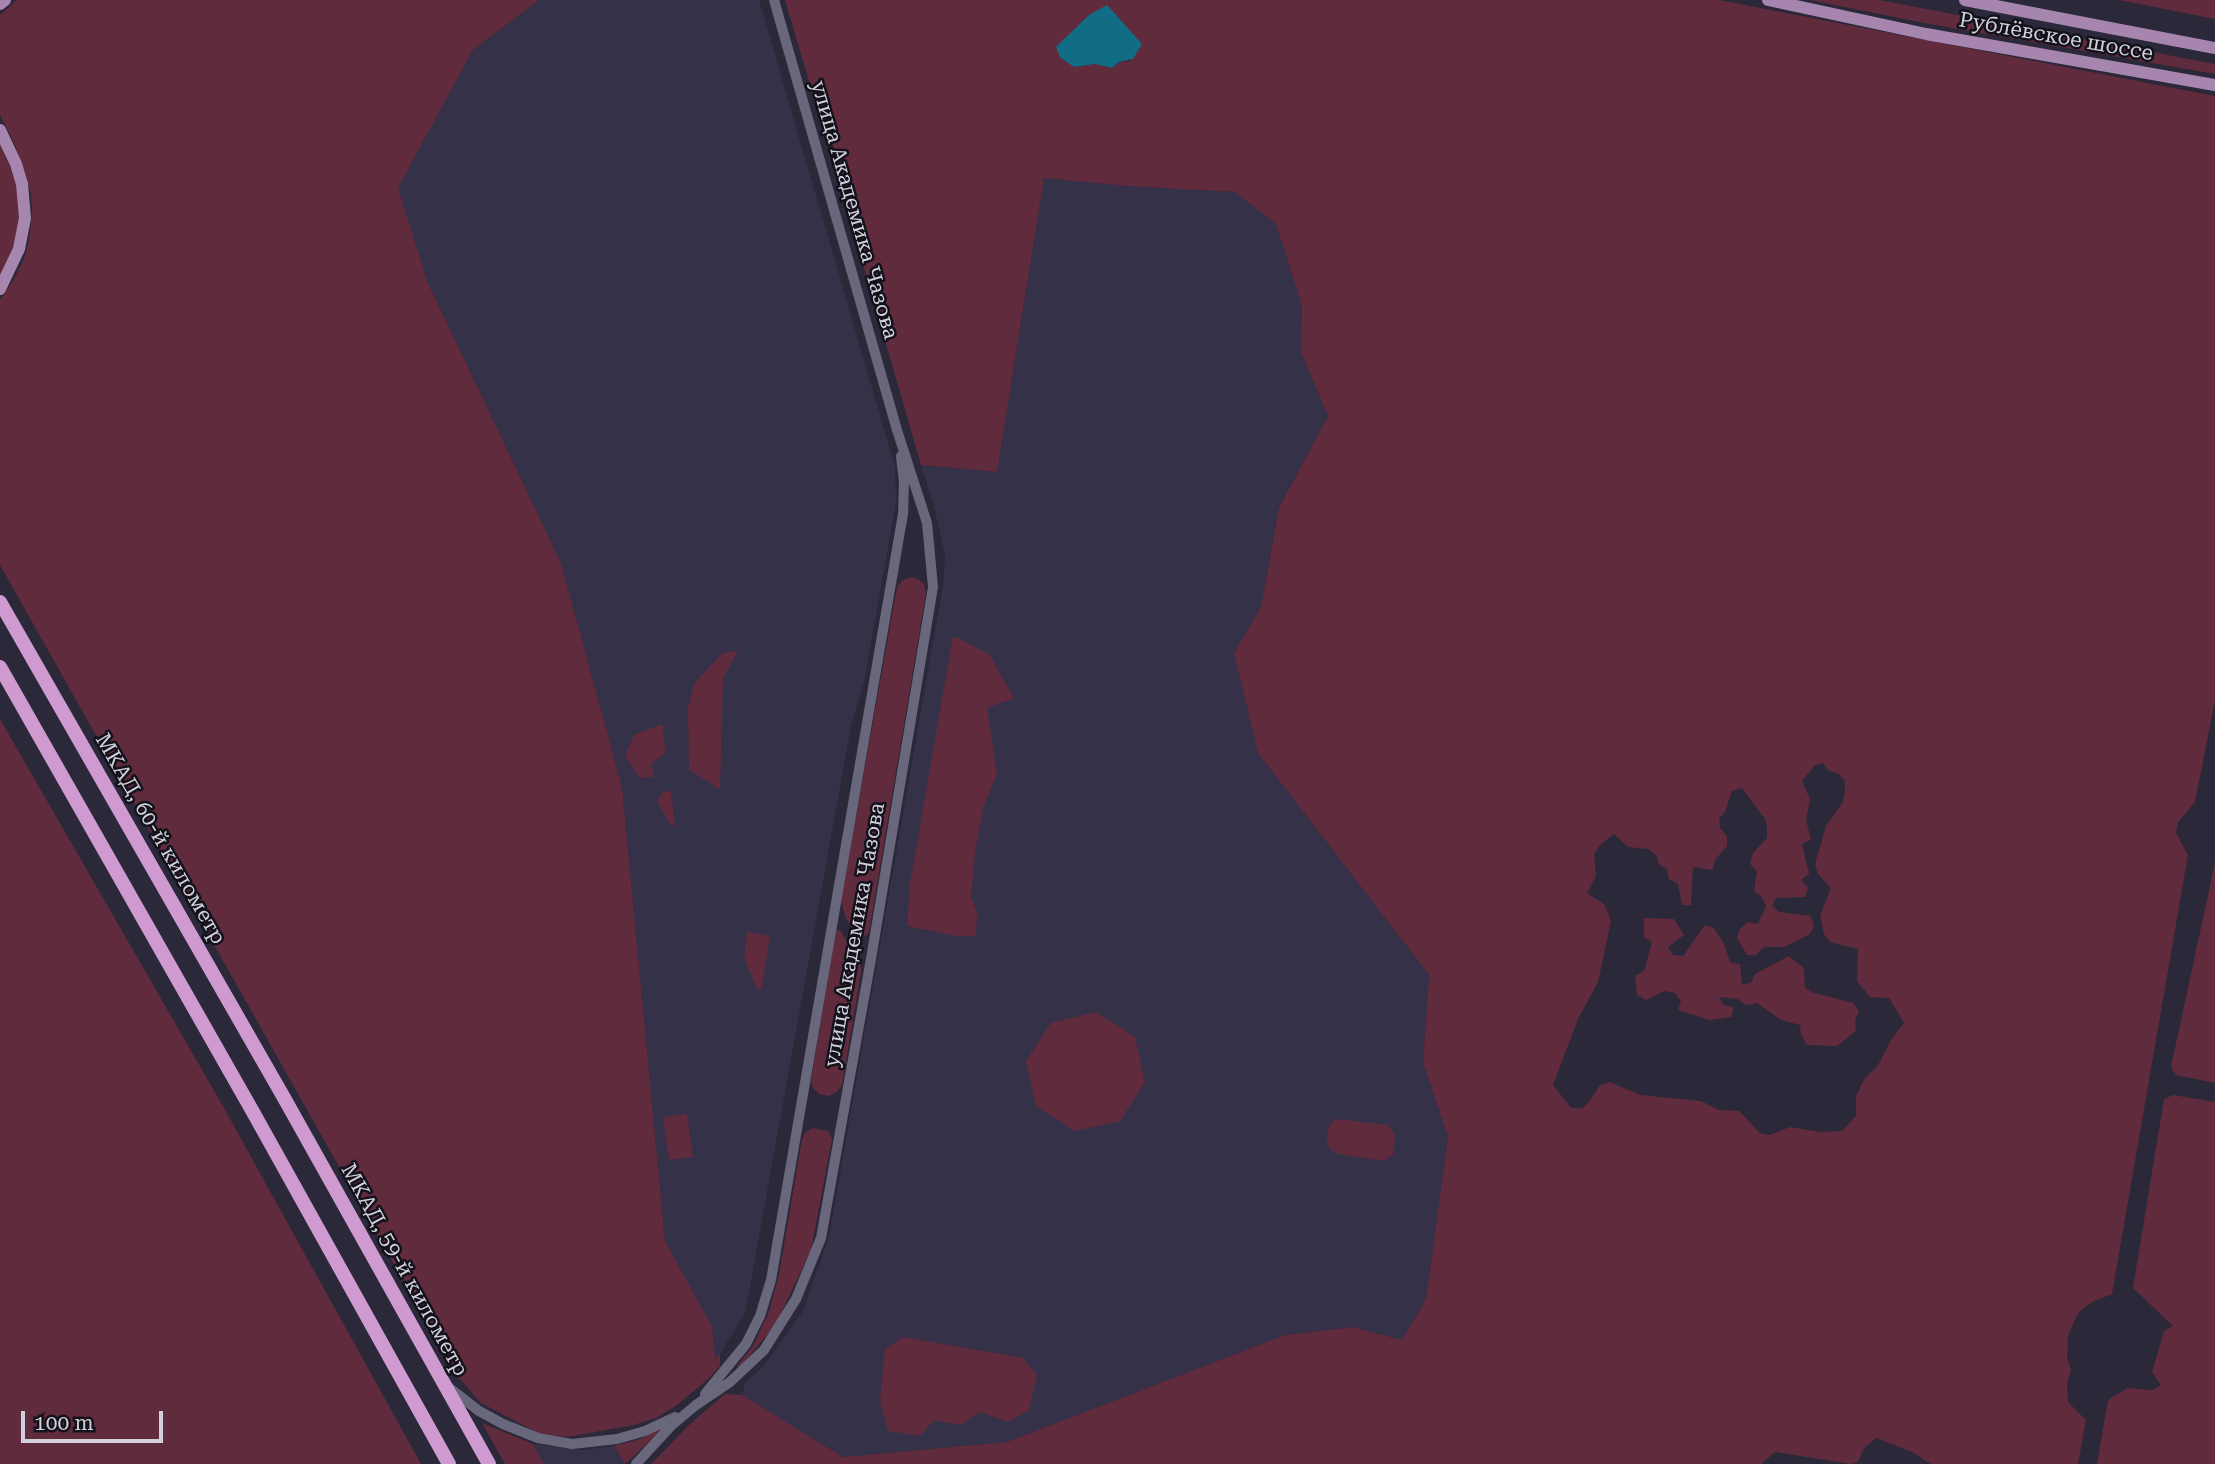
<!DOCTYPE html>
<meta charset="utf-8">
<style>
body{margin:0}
#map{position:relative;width:2215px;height:1464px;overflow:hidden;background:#2b283a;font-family:"Roboto Serif",serif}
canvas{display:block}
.scale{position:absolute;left:21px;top:1411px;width:142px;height:32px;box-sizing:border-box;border:4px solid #d2d0dc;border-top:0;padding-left:9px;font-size:21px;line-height:24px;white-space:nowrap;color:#d2d0dc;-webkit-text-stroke:5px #13121a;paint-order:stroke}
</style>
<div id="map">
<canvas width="2215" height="1464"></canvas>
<div class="scale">100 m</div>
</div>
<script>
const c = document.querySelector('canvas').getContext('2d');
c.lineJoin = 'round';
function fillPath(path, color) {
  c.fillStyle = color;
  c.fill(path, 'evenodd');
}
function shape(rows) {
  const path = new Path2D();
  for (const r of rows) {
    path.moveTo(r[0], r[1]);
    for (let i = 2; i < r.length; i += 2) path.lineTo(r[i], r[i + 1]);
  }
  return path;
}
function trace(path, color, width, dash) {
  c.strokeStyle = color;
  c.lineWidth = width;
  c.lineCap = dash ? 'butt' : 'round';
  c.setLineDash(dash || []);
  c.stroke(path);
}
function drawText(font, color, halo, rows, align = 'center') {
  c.font = font + ' "Roboto Serif",serif';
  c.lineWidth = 5;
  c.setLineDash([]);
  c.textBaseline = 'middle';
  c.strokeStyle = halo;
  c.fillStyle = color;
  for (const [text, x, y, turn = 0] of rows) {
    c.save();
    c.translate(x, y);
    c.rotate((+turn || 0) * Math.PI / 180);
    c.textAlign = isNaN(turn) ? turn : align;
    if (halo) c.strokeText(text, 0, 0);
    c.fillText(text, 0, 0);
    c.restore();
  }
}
fillPath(shape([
 [539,0,759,0,895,467,896,502,865,677,851,726,745,1314,715,1361,711,1327,665,1242,622,787,561,563,428,283,398,188,473,50],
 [1044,178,1126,186,1236,192,1276,224,1302,306,1301,352,1328,416,1279,506,1261,607,1234,653,1258,753,1429,975,1423,1062,1448,1137,1426,1299,1402,1340,1353,1327,1285,1335,1007,1442,843,1457,742,1395,745,1383,763,1367,803,1311,829,1237,943,585,945,555,933,502,921,465,997,472],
 [533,1444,583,1450,614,1446,625,1464,544,1464]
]), '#353149');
fillPath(shape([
 [17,0,539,0,473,50,398,188,428,283,561,563,622,787,665,1241,712,1327,715,1360,720,1353,720,1366,708,1379,677,1405,658,1417,634,1425,567,1437,538,1433,481,1403,457,1376,0,565,0,300,13,281,24,259,29,240,32,214,31,194,25,173,14,143,0,115,0,15],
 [785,0,1719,0,2215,96,2215,700,2195,802,2178,822,2176,833,2188,855,2112,1294,2092,1302,2078,1313,2068,1336,2067,1356,2071,1371,2067,1383,2068,1402,2086,1420,2078,1464,1931,1464,1912,1452,1876,1438,1864,1448,1858,1462,1851,1464,1775,1452,1761,1464,651,1464,690,1424,725,1394,742,1395,843,1457,1007,1442,1285,1335,1353,1327,1402,1340,1426,1299,1448,1137,1423,1062,1429,975,1258,753,1234,653,1261,607,1279,507,1328,416,1301,352,1302,306,1276,224,1235,192,1126,186,1044,178,997,472,921,465,832,157,834,149,828,132,821,122],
 [1134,37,1141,44,1130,61,1119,62,1112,68,1095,64,1074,67],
 [1823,763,1829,771,1839,774,1845,781,1845,791,1843,802,1826,826,1815,864,1818,874,1831,888,1820,916,1824,934,1830,942,1858,949,1857,981,1870,997,1889,998,1904,1023,1891,1040,1877,1067,1865,1078,1856,1096,1856,1116,1842,1131,1820,1132,1790,1127,1770,1135,1760,1133,1739,1111,1719,1110,1701,1101,1640,1095,1610,1082,1600,1085,1589,1102,1582,1108,1571,1108,1553,1085,1578,1019,1598,982,1611,921,1605,905,1587,893,1596,876,1594,855,1599,846,1614,834,1628,847,1648,849,1656,855,1659,864,1667,869,1669,879,1678,884,1682,905,1691,905,1693,867,1713,870,1715,860,1727,846,1727,836,1720,828,1719,819,1725,812,1732,791,1742,788,1765,819,1767,828,1767,838,1753,853,1750,864,1757,871,1754,891,1762,897,1766,906,1758,924,1748,922,1740,929,1737,938,1747,955,1756,955,1764,947,1784,947,1810,934,1814,926,1811,916,1779,912,1772,906,1776,898,1805,897,1808,888,1801,880,1809,874,1802,844,1811,839,1806,820,1810,799,1802,781,1815,765],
 [1810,0,1879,0,2215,64,2215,74,1924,23],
 [2119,0,2215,0,2215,19],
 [0,141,17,186,20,219,15,248,0,280],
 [911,577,918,579,924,584,926,593,869,932,863,938,856,934,846,918,841,901,897,587,903,580],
 [953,636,989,654,1014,698,987,708,997,774,983,808,975,852,971,897,977,912,976,936,956,936,907,926,910,884],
 [738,651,723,678,720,789,689,770,688,707,695,682,723,653],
 [0,719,224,1108,421,1464,0,1464],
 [662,724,666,752,651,764,654,777,640,778,625,756,634,735],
 [671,791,675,825,671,826,657,801,663,792],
 [2215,862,2215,1083,2176,1075,2171,1067],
 [1644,918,1674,919,1684,935,1668,947,1673,955,1683,956,1705,925,1714,928,1724,944,1730,962,1740,964,1742,984,1751,983,1755,974,1789,956,1804,968,1805,988,1814,993,1853,1003,1859,1011,1855,1020,1856,1031,1837,1046,1807,1045,1801,1035,1800,1025,1781,1020,1757,1003,1746,1005,1738,999,1719,997,1724,1005,1734,1007,1731,1017,1709,1020,1678,1010,1681,1001,1675,993,1665,991,1646,1000,1637,995,1635,976,1644,971,1652,942,1644,937],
 [840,930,861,965,861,972,842,1085,837,1092,828,1096,819,1094,813,1088,811,1080,836,931],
 [747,932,770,936,761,990,757,989,744,957],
 [1096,1012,1135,1037,1145,1082,1120,1121,1075,1131,1036,1106,1026,1061,1051,1023],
 [2173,1095,2215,1102,2215,1464,2097,1464,2108,1400,2128,1388,2152,1390,2161,1385,2152,1372,2164,1331,2173,1326,2133,1288,2164,1099],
 [687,1114,693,1157,669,1160,663,1117],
 [1336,1119,1388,1125,1395,1135,1393,1155,1383,1161,1339,1154,1331,1150,1327,1143,1329,1125],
 [813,1128,828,1131,832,1139,811,1250,776,1324,740,1367,737,1366,753,1346,769,1312,779,1275,802,1139,805,1133],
 [903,1337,1023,1358,1037,1375,1029,1410,1008,1422,980,1412,960,1425,934,1420,920,1436,888,1431,880,1400,885,1349],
 [482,1423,533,1444,544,1464,505,1464],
 [661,1428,662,1430,625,1464,614,1446,640,1439]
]), '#602b3c');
fillPath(shape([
 [1107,5,1142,44,1133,59,1119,62,1112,68,1095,64,1074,67,1060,57,1056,47,1089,15]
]), '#116d86');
trace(shape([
 [447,1386,479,1411,503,1424,538,1438,572,1444,617,1439,645,1431,675,1417],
 [705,1394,746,1344,760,1316,771,1280,903,514,904,483,901,456],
 [636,1464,671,1426,696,1405,730,1382,764,1350,796,1299,821,1238,871,959,933,587,927,523,897,430,774,0]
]), '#69677b', 10);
trace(shape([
 [1768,0,1926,34,2215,85],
 [1965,0,2215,48],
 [0,4,5,0],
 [0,130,16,164,22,184,25,218,19,249,0,289]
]), '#a686ae', 12);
trace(shape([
 [0,602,283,1096,489,1464],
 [0,667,253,1112,449,1464]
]), '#cf9ad0', 14);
drawText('21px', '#d2d0dc', '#13121a', [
 ["Рублёвское шоссе",2056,37,10],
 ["улица Академика Чазова",854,210,74],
 ["МКАД, 60-й километр",160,839,60],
 ["улица Академика Чазова",855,935,-80],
 ["МКАД, 59-й километр",404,1270,61]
]);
</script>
